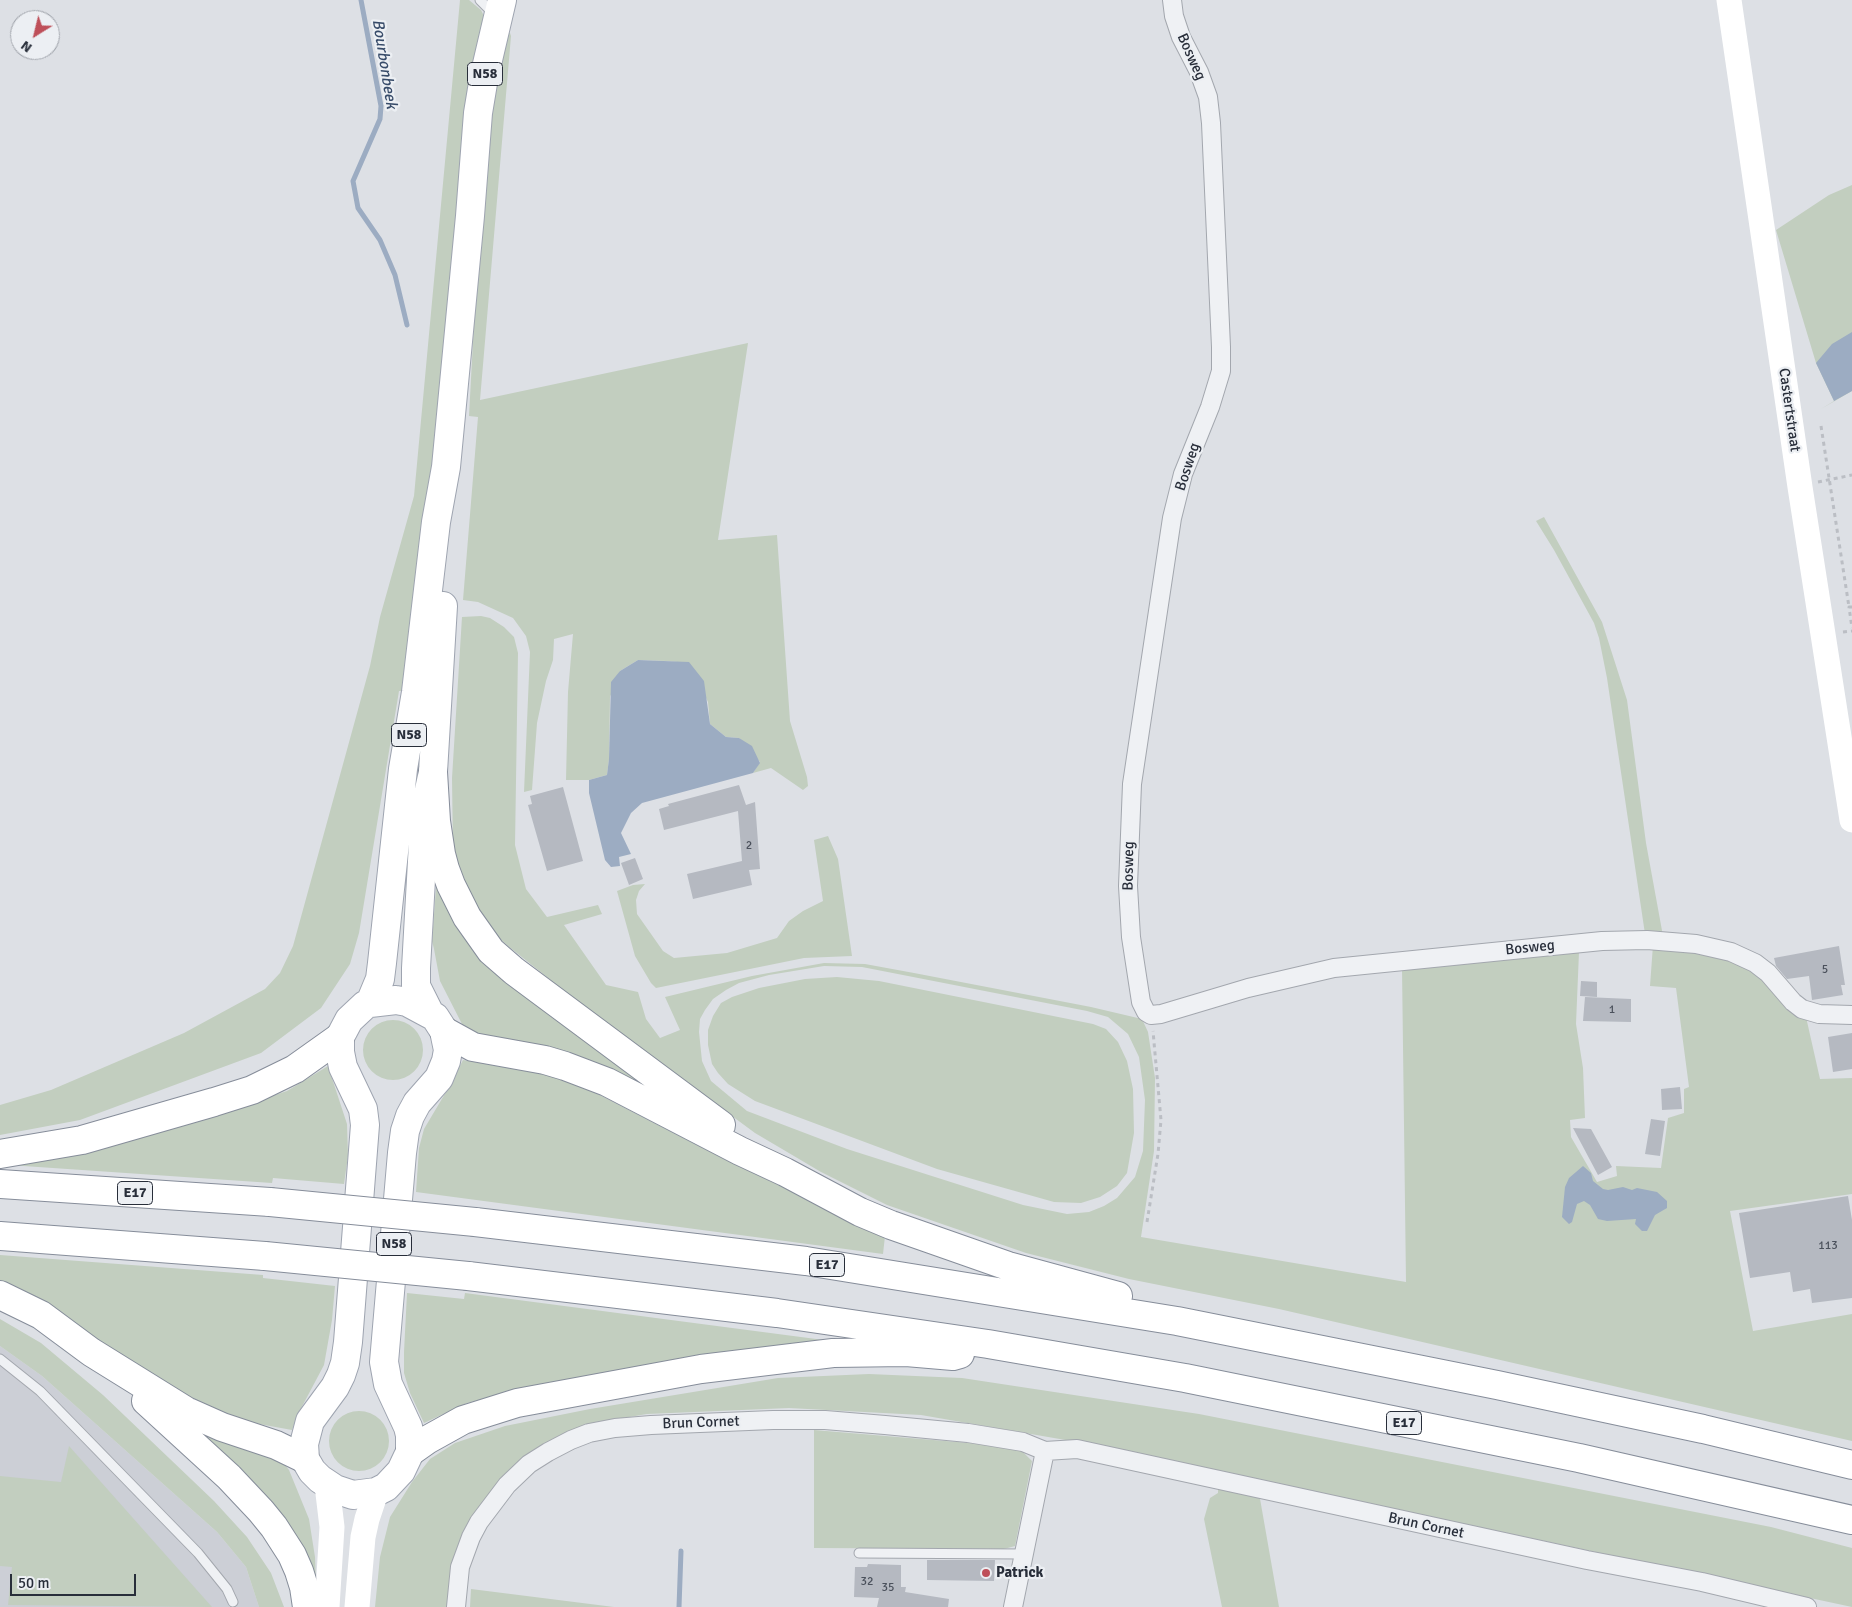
<!DOCTYPE html>
<style>
body{margin:0}
#map{position:relative;width:1852px;height:1607px;overflow:hidden;background:#dde0e5;font-family:Signika,sans-serif}
canvas{display:block}
.north{position:absolute;left:10px;top:10px;width:50px;height:50px;box-sizing:border-box;background:#eceff3;border:1px solid #9ea2a9;border-radius:50%;rotate:216deg;font-size:14px;font-weight:700;line-height:20px;text-align:center;color:#282e3a}
.north::after{content:'';display:block;margin:auto;width:18px;height:22px;background:#be4f59;clip-path:polygon(50% 0,100% 100%,50% 72%,0 100%)}
.scale{position:absolute;left:10px;top:1574px;width:126px;height:22px;box-sizing:border-box;border:2px solid #282e3a;border-top:0;padding-left:6px;font-size:15px;line-height:18px;white-space:nowrap;color:#282e3a;-webkit-text-stroke:4px #eceff3;paint-order:stroke}
</style>
<div id="map">
<canvas width="1852" height="1607"></canvas>
<div class="north">N</div>
<div class="scale">50 m</div>
</div>
<script>
const c = document.querySelector('canvas').getContext('2d');
c.lineJoin = 'round';
function fillPath(path, color) {
  c.fillStyle = color;
  c.fill(path, 'evenodd');
}
function shape(rows) {
  const path = new Path2D();
  for (const r of rows) {
    if (r.length === 3) {
      path.moveTo(r[0] + r[2], r[1]);
      path.arc(r[0], r[1], r[2], 0, 2 * Math.PI);
      continue;
    }
    path.moveTo(r[0], r[1]);
    for (let i = 2; i < r.length; i += 2) path.lineTo(r[i], r[i + 1]);
  }
  return path;
}
function trace(path, color, width, dash) {
  c.strokeStyle = color;
  c.lineWidth = width;
  c.lineCap = dash ? 'butt' : 'round';
  c.setLineDash(dash || []);
  c.stroke(path);
}
function drawText(font, color, halo, rows, align = 'center') {
  c.font = font + ' Signika,sans-serif';
  c.lineWidth = 4.5;
  c.setLineDash([]);
  c.textBaseline = 'middle';
  c.strokeStyle = halo;
  c.fillStyle = color;
  for (const [text, x, y, turn = 0] of rows) {
    c.save();
    c.translate(x, y);
    c.rotate((+turn || 0) * Math.PI / 180);
    c.textAlign = isNaN(turn) ? turn : align;
    if (halo) c.strokeText(text, 0, 0);
    c.fillText(text, 0, 0);
    c.restore();
  }
}
fillPath(shape([
 [0,1346,42,1376,217,1532,246,1567,259,1607,0,1607]
]), '#cccfd6');
fillPath(shape([
 [460,0,469,0,481,10,485,18,436,451,406,696,401,696,402,691,399,691,359,933,350,964,321,1008,261,1053,80,1120,0,1135,0,1105,51,1090,184,1033,265,989,280,973,293,946,370,666,380,617,414,496],
 [508,33,510,33,511,36,480,400,748,343,718,540,777,535,790,721,807,777,808,786,803,790,771,768,753,773,760,762,739,738,726,737,710,724,708,702,689,663,666,661,638,660,620,671,610,697,609,759,607,775,589,780,566,780,568,692,573,634,554,639,553,660,546,681,537,723,532,790,524,792,530,652,526,636,513,618,478,602,463,600,478,417,469,416,482,173,490,106],
 [1852,185,1852,391,1821,409,1834,401,1816,363,1776,230,1829,195],
 [1544,517,1602,622,1627,700,1646,843,1663,936,1645,934,1607,678,1599,638,1594,623,1554,550,1536,521],
 [481,616,490,618,504,627,514,637,518,653,515,845,526,889,547,917,598,905,602,914,564,925,606,985,638,992,646,1019,660,1038,680,1030,665,997,752,976,824,963,865,964,914,973,1091,1007,1142,1019,1148,1032,1155,1078,1154,1151,1141,1237,1406,1282,1402,968,1579,952,1576,1024,1583,1068,1585,1118,1570,1120,1571,1137,1597,1182,1617,1176,1616,1166,1661,1168,1668,1118,1684,1113,1684,1089,1689,1087,1676,988,1650,986,1653,945,1713,952,1753,968,1806,1017,1820,1079,1852,1078,1852,1194,1730,1211,1753,1331,1852,1314,1852,1441,1279,1309,1129,1279,1026,1253,887,1205,821,1172,755,1133,587,1009,508,946,479,920,461,890,453,851,452,778,462,617],
 [824,966,862,967,1087,1011,1108,1017,1128,1034,1139,1057,1145,1100,1143,1151,1135,1177,1117,1198,1104,1206,1089,1212,1067,1214,1023,1205,847,1149,747,1111,711,1081,702,1061,699,1032,700,1019,705,1010,713,999,726,990,739,983,769,975],
 [828,836,838,859,852,956,804,958,656,988,651,983,635,956,617,891,633,885,645,884,639,891,636,900,637,914,663,951,674,958,727,953,777,938,789,921,803,911,823,901,814,840],
 [437,887,650,1088,484,1040,463,1026,440,981,434,949,432,941,436,888],
 [837,977,879,981,1093,1024,1106,1029,1118,1042,1127,1061,1133,1089,1134,1133,1127,1173,1117,1186,1100,1197,1081,1203,1054,1202,937,1169,755,1101,728,1084,718,1073,712,1064,708,1045,708,1030,713,1016,721,1003,732,997,759,988,805,979],
 [393,1050,30],
 [463,1060,548,1075,586,1088,724,1159,885,1236,883,1254,416,1192,419,1148,424,1129,449,1087],
 [328,1066,347,1124,348,1156,344,1184,273,1178,272,1183,9,1165,202,1119,287,1091],
 [0,1255,263,1275,263,1278,335,1286,332,1320,324,1365,297,1416,292,1430,248,1422,214,1411,155,1381,84,1330,0,1284],
 [407,1293,464,1299,465,1293,839,1342,518,1390,467,1403,424,1423,410,1393,404,1373,404,1352],
 [0,1319,41,1343,103,1395,214,1501,247,1537,271,1573,284,1607,259,1607,246,1567,217,1532,42,1376,0,1346],
 [869,1374,962,1378,1199,1414,1771,1527,1852,1548,1852,1607,1106,1447,921,1415,789,1408,647,1414,594,1423,508,1475,449,1607,375,1607,380,1557,390,1517,412,1482,430,1459,455,1443,505,1426,590,1409,778,1378],
 [359,1441,30],
 [187,1423,283,1462,289,1470,309,1519,315,1557,317,1607],
 [814,1430,993,1445,1020,1449,1032,1461,1015,1546,1004,1549,814,1548],
 [69,1446,212,1607,8,1605,12,1567,0,1566,0,1476,61,1482],
 [1218,1488,1259,1493,1279,1607,1222,1607,1204,1519,1210,1498,1218,1493],
 [471,1589,614,1607,470,1607]
]), '#c2cebf');
fillPath(shape([
 [1852,332,1852,391,1834,401,1816,363,1832,344],
 [638,660,689,662,704,681,710,724,726,737,739,738,752,746,760,763,753,773,642,803,631,813,621,833,631,854,619,857,620,866,611,867,605,860,589,793,589,780,607,775,609,759,611,682,620,671],
 [1583,1166,1591,1173,1593,1181,1603,1189,1608,1190,1623,1187,1632,1190,1637,1188,1657,1192,1667,1201,1667,1208,1655,1215,1647,1231,1642,1231,1635,1224,1636,1219,1607,1221,1598,1219,1590,1205,1584,1201,1577,1204,1572,1222,1569,1224,1562,1217,1565,1187,1569,1178]
]), '#9cacc2');
trace(shape([
 [361,0,381,106,380,119,353,181,358,208,380,240,395,275,407,325],
 [679,1607,681,1551]
]), '#9cacc2', 5);
fillPath(shape([
 [739,785,746,805,755,802,760,869,749,870,752,885,693,899,687,874,742,861,738,811,664,830,659,809,669,806,668,804],
 [563,787,583,861,547,871,528,805,532,804,530,796],
 [635,858,643,879,629,885,621,863],
 [1839,946,1845,985,1841,985,1843,995,1812,1000,1809,976,1787,979,1776,966,1774,958],
 [1581,981,1597,982,1597,997,1580,996],
 [1585,997,1631,999,1631,1022,1583,1021],
 [1852,1033,1852,1069,1833,1072,1828,1037],
 [1680,1087,1682,1109,1662,1110,1661,1089],
 [1651,1119,1665,1121,1660,1156,1645,1154],
 [1573,1128,1591,1129,1612,1167,1598,1175],
 [1848,1196,1852,1220,1852,1298,1812,1303,1810,1289,1793,1292,1790,1272,1750,1278,1739,1213],
 [927,1560,995,1560,994,1581,927,1580],
 [868,1564,901,1565,901,1587,906,1587,905,1592,949,1599,948,1607,877,1607,879,1598,854,1597,855,1567,867,1567]
]), '#b5b9c1');
const lane = shape([
 [480,0,491,11,495,12],
 [0,1359,40,1391,198,1553,227,1589,233,1602],
 [859,1553,1023,1554]
]);
const street = shape([
 [1172,0,1174,16,1181,37,1199,72,1208,97,1211,123,1221,347,1221,371,1210,407,1183,474,1172,518,1132,784,1128,886,1131,937,1141,1002,1146,1012,1151,1015,1161,1014,1248,988,1334,968,1602,941,1647,940,1696,944,1731,952,1755,963,1768,973,1793,1002,1802,1009,1819,1014,1852,1015],
 [456,1607,460,1567,471,1537,479,1522,507,1485,529,1464,548,1452,571,1440,589,1433,615,1428,651,1425,773,1420,825,1420,885,1425,968,1433,1023,1442,1045,1451,1077,1449,1587,1560,1702,1582,1807,1607],
 [1013,1607,1045,1451]
]);
const primary = shape([
 [396,1000,407,1002,435,1017,444,1031,448,1050,446,1061,439,1078,417,1103,410,1116,405,1131,402,1153,384,1362,388,1384,408,1427,410,1435,410,1452,401,1471,386,1487,376,1492,353,1495,335,1489,320,1479,312,1471,305,1459,304,1444,310,1421,335,1387,341,1375,345,1363,348,1342,365,1125,363,1109,343,1067,340,1052,340,1037,349,1020,365,1005,370,1003,396,1000],
 [370,1003,380,979,382,963,403,769,416,692,436,522,446,467,470,216,478,113,484,77,502,0],
 [429,1012,416,986,416,968,425,808,433,772,443,606]
]);
const highway = shape([
 [433,772,436,821,441,854,445,869,451,885,467,917,491,951,514,971,721,1125],
 [444,1031,473,1047,545,1060,565,1066,607,1082,740,1151,785,1172,860,1212,891,1225,1008,1266,1118,1296],
 [0,1154,82,1140,214,1102,252,1090,295,1069,340,1037],
 [0,1184,270,1202],
 [475,1222,806,1261,1177,1321,1497,1385,1703,1429,1852,1465],
 [0,1236,265,1256],
 [468,1276,777,1313,988,1344,1185,1378,1579,1458,1852,1520],
 [0,1295,41,1315,91,1352,186,1411,222,1427,276,1445,305,1459],
 [146,1401,229,1477,261,1511,274,1527,292,1555,299,1571,304,1587,307,1607],
 [410,1452,427,1440,463,1420,517,1403,701,1369,833,1353,906,1352,953,1356,960,1354]
]);
trace(lane, '#a3a7ae', 11);
trace(street, '#a3a7ae', 20);
trace(primary, '#9ea4b0', 30);
trace(highway, '#868d9a', 30);
trace(shape([
 [1821,426,1849,607],
 [1818,482,1852,475],
 [1852,607,1849,607,1852,628],
 [1843,632,1852,631],
 [1147,1222,1158,1154,1161,1120,1153,1031]
]), '#bbbec4', 3, [4, 4]);
trace(lane, '#eff1f4', 9);
trace(street, '#eff1f4', 18);
trace(shape([
 [1729,0,1800,487,1852,820],
 [327,1607,332,1527,327,1485],
 [357,1607,363,1537,367,1519,376,1492]
]), '#fff', 25);
trace(primary, '#fff', 28);
trace(highway, '#fff', 28);
const highwayBridge = shape([
 [270,1202,475,1222],
 [265,1256,468,1276]
]);
trace(highwayBridge, '#868d9a', 30, []);
trace(highwayBridge, '#fff', 28);
for (const [x, y, r, color] of [
 [986,1573,5,"#be4f59"]
]) {
  const dot = new Path2D();
  dot.arc(x, y, r, 0, 2 * Math.PI);
  c.fillStyle = color;
  c.fill(dot);
  trace(dot, '#eceff3', 2);
}
drawText('12px', '#4b515c', null, [
 ["2",749,846],
 ["5",1825,970],
 ["1",1612,1010],
 ["113",1828,1246],
 ["32",867,1582],
 ["35",888,1588]
]);
for (const [x, y, w] of [
 [485,74,35],
 [409,735,35],
 [135,1193,35],
 [394,1244,35],
 [827,1265,35],
 [1404,1423,35]
]) {
  const box = new Path2D();
  box.roundRect(x - w / 2, y - 11.5, w, 23, 4);
  c.fillStyle = '#eceff3';
  c.fill(box);
  trace(box, '#282e3a', 1);
}
drawText('bold 14px', '#282e3a', null, [
 ["N58",485,74],
 ["N58",409,735],
 ["E17",135,1193],
 ["N58",394,1244],
 ["E17",827,1265],
 ["E17",1404,1423]
]);
drawText('15px', '#282e3a', '#eceff3', [
 ["Bosweg",1191,57,66],
 ["Castertstraat",1789,410,82],
 ["Bosweg",1188,467,-72],
 ["Bosweg",1129,866,-89],
 ["Bosweg",1530,948,-6],
 ["Brun Cornet",701,1423,-2],
 ["Brun Cornet",1426,1526,12]
]);
drawText('bold 15px', '#282e3a', '#eceff3', [
 ["Patrick",996,1573]
], 'left');
drawText('italic 16px', '#374b69', '#eceff3', [
 ["Bourbonbeek",384,64,81]
]);
</script>
